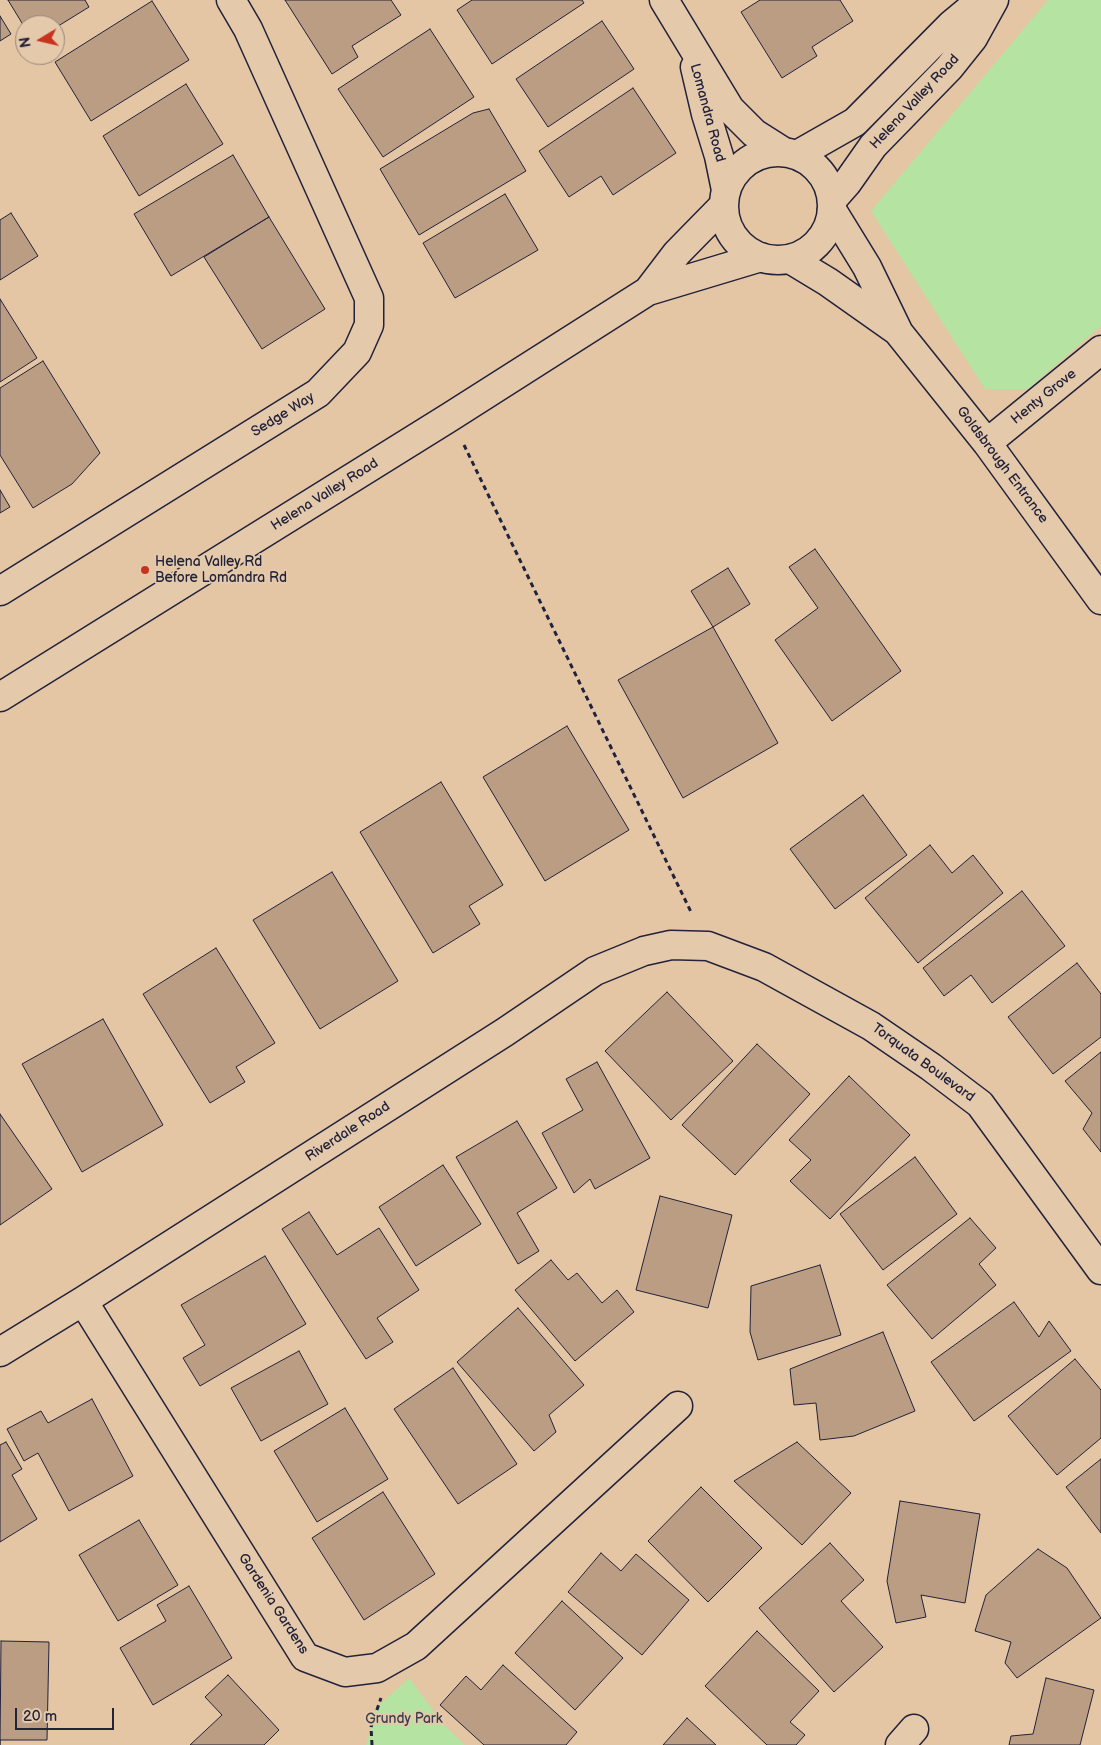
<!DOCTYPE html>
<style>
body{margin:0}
#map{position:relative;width:1101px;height:1745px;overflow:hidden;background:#e4c6a5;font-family:"Balsamiq Sans",sans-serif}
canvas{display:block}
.north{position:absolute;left:15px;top:15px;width:50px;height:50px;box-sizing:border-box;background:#e4c9ab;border:1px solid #96867e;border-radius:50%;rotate:261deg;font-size:14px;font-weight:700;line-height:20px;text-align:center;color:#22223b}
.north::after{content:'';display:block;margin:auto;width:18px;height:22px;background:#c8321e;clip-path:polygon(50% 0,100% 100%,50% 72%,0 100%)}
.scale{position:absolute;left:15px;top:1708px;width:99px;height:22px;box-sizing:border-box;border:2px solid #22223b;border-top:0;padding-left:6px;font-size:15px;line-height:18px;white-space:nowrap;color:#22223b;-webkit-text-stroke:4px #e4c9ab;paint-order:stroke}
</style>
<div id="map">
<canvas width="1101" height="1745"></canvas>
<div class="north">N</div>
<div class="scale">20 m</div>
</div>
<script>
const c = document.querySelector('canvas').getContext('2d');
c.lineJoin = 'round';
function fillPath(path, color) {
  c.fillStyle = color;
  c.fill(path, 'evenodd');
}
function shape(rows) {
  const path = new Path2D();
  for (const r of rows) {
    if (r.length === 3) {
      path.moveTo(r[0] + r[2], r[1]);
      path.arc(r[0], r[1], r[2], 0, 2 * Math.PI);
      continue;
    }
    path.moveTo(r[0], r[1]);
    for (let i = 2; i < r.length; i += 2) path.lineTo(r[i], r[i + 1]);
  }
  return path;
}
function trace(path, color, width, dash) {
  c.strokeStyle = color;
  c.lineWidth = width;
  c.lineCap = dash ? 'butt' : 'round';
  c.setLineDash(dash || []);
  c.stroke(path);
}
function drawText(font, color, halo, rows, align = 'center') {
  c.font = font + ' "Balsamiq Sans",sans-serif';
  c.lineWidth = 4;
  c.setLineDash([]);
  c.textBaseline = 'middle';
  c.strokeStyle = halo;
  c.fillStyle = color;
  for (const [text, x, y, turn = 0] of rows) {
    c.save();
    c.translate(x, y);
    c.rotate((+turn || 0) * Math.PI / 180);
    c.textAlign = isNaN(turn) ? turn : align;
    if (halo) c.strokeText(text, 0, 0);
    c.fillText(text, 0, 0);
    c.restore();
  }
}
fillPath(shape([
 [1048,0,1101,0,1101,326,1028,389,985,389,871,211],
 [409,1678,444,1725,465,1745,366,1745,377,1707]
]), '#b4e3a2');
const building = shape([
 [8,0,85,0,89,7,55,28,55,25,25,25,25,28,8,0],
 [285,0,391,0,401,15,352,46,358,57,332,74,285,0],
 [472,0,582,0,584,3,492,64,457,10,472,0],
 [760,0,840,0,853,21,812,47,817,56,782,78,741,12,760,0],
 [152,1,189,60,91,121,55,62,152,1],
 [0,16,11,34,0,41,0,16],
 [602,21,634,69,548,127,516,79,602,21],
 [430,29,474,97,383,157,338,89,430,29],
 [186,84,223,144,139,196,103,136,186,84],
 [633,88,676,153,613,195,601,176,569,197,539,151,633,88],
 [489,109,526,171,419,235,380,169,473,113,489,109],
 [233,155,269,217,171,276,134,214,233,155],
 [505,194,538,250,455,298,423,243,505,194],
 [11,213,38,256,0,280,0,220,11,213],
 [269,217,325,309,262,349,204,257,269,217],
 [0,299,37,358,0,382,0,299],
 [43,361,100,453,72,484,33,508,0,455,0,388,43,361],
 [0,490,10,507,0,513,0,490],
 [815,549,901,671,832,721,775,640,818,608,789,567,815,549],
 [728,568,750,604,713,627,691,591,728,568],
 [713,627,778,743,683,798,618,680,713,627],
 [567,726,629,830,545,881,483,777,567,726],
 [441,782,503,885,469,906,480,924,433,953,360,832,441,782],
 [863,795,907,855,835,909,790,849,863,795],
 [930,845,952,873,973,855,1003,893,918,963,865,898,930,845],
 [332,872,398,981,320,1029,253,920,332,872],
 [1022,891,1065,946,992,1003,971,975,944,996,923,968,1022,891],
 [216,948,275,1043,236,1067,245,1082,210,1103,143,994,216,948],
 [1077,963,1101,994,1101,1037,1053,1074,1008,1017,1077,963],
 [667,992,733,1061,671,1120,605,1051,667,992],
 [103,1019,163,1125,82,1172,22,1064,103,1019],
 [757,1044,810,1094,735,1175,682,1125,757,1044],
 [1101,1052,1101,1152,1083,1129,1092,1113,1065,1081,1101,1052],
 [597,1062,650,1158,595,1189,590,1179,574,1193,542,1133,583,1110,566,1079,597,1062],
 [849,1076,910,1135,830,1219,790,1181,811,1160,789,1140,849,1076],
 [0,1114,52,1189,0,1225,0,1114],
 [517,1121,557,1188,517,1213,539,1251,518,1264,456,1157,517,1121],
 [915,1157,957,1214,883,1270,840,1214,915,1157],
 [443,1165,481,1224,416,1266,379,1207,443,1165],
 [660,1196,732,1215,708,1308,636,1290,660,1196],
 [309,1212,337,1255,379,1228,419,1290,377,1318,393,1342,366,1359,282,1229,309,1212],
 [970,1218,996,1248,979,1264,996,1285,932,1339,887,1285,970,1218],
 [265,1256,306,1324,200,1386,183,1358,205,1345,181,1305,265,1256],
 [551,1260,568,1280,577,1273,602,1303,617,1290,634,1312,575,1361,515,1290,551,1260],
 [820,1265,841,1335,758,1360,750,1332,751,1286,820,1265],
 [1014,1302,1039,1337,1049,1321,1071,1351,974,1421,931,1362,1014,1302],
 [518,1308,584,1385,549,1415,556,1432,534,1451,457,1362,518,1308],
 [883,1332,915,1411,854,1436,820,1440,816,1403,794,1405,790,1369,883,1332],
 [299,1351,328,1404,261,1441,231,1388,299,1351],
 [1075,1359,1101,1390,1101,1438,1057,1475,1008,1416,1075,1359],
 [453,1368,517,1464,458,1504,394,1409,453,1368],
 [92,1399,133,1476,69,1511,38,1453,24,1461,7,1429,41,1411,48,1423,92,1399],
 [345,1408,388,1479,317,1522,274,1451,345,1408],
 [6,1442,22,1469,12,1475,37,1519,0,1542,0,1445,6,1442],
 [797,1442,851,1493,802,1545,734,1481,797,1442],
 [1101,1459,1101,1533,1066,1487,1101,1459],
 [701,1487,762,1548,708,1602,648,1541,701,1487],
 [383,1492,435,1574,364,1620,312,1538,383,1492],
 [900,1501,980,1514,965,1603,921,1595,926,1617,896,1623,887,1581,900,1501],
 [139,1520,178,1585,118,1621,79,1555,139,1520],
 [830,1543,864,1580,841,1601,883,1647,834,1692,759,1608,830,1543],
 [1038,1549,1067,1568,1101,1618,1017,1678,1005,1663,1011,1642,975,1631,986,1595,1038,1549],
 [601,1553,621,1571,636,1554,689,1600,642,1655,568,1592,601,1553],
 [189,1586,232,1658,153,1705,120,1648,166,1621,157,1605,189,1586],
 [562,1601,623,1658,575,1710,515,1653,562,1601],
 [757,1631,819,1691,790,1722,805,1735,796,1745,767,1745,705,1686,757,1631],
 [1,1641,49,1642,47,1740,0,1740,0,1745,1,1641],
 [503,1665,577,1732,566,1745,484,1745,440,1705,466,1676,481,1690,503,1665],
 [228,1675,279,1730,264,1745,190,1745,222,1715,205,1697,228,1675],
 [1046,1678,1094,1690,1080,1745,1009,1745,1011,1736,1033,1734,1046,1678],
 [687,1718,716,1745,663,1745,687,1718]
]);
fillPath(building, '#ba9d82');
trace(building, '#22223b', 1);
const minor = shape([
 [664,0,730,109,754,133,784,152],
 [695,67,706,114,719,156,726,190],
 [832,210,867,267,899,333,987,443,1101,600],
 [790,259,828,282,896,330],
 [987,443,1101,350],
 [0,591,318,393,357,352,369,325,369,298,248,29,231,0],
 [83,1301,305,1657,345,1672,377,1668,416,1646,678,1406],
 [0,1352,83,1301,505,1032,595,971,644,951,671,945,708,946,764,967,871,1026,931,1067,980,1104,1101,1270],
 [900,1745,914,1729]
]);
const tertiary = shape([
 [778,206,54],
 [797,155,855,122,951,25,981,0],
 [832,200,847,183,873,146,949,68,973,38,994,0],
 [648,291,677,253,724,205],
 [0,697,450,417,648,291,761,257]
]);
trace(minor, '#22223b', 31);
trace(tertiary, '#22223b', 31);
trace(shape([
 [464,445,692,914],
 [372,1745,371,1727,381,1698]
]), '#22223b', 3, [5, 4]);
trace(minor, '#e4c9ab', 28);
trace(tertiary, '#e4c9ab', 28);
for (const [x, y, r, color] of [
 [145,570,5,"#c8321e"]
]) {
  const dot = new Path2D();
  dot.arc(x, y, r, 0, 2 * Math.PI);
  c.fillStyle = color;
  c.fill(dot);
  trace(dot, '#e4c9ab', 2);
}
drawText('14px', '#22223b', '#e4c9ab', [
 ["Helena Valley Road",915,102,-47],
 ["Lomandra Road",707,113,75],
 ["Henty Grove",1044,397,-39],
 ["Sedge Way",283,415,-32],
 ["Goldsbrough Entrance",1002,465,53],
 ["Helena Valley Road",325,495,-32],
 ["Torquata Boulevard",923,1063,36],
 ["Riverdale Road",348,1132,-33],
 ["Gardenia Gardens",273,1604,57]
]);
drawText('14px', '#22223b', '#e4c9ab', [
 ["Helena Valley Rd",155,562],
 ["Before Lomandra Rd",155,578]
], 'left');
drawText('14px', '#383f4a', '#e4c9ab', [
 ["Grundy Park",404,1719]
]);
</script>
